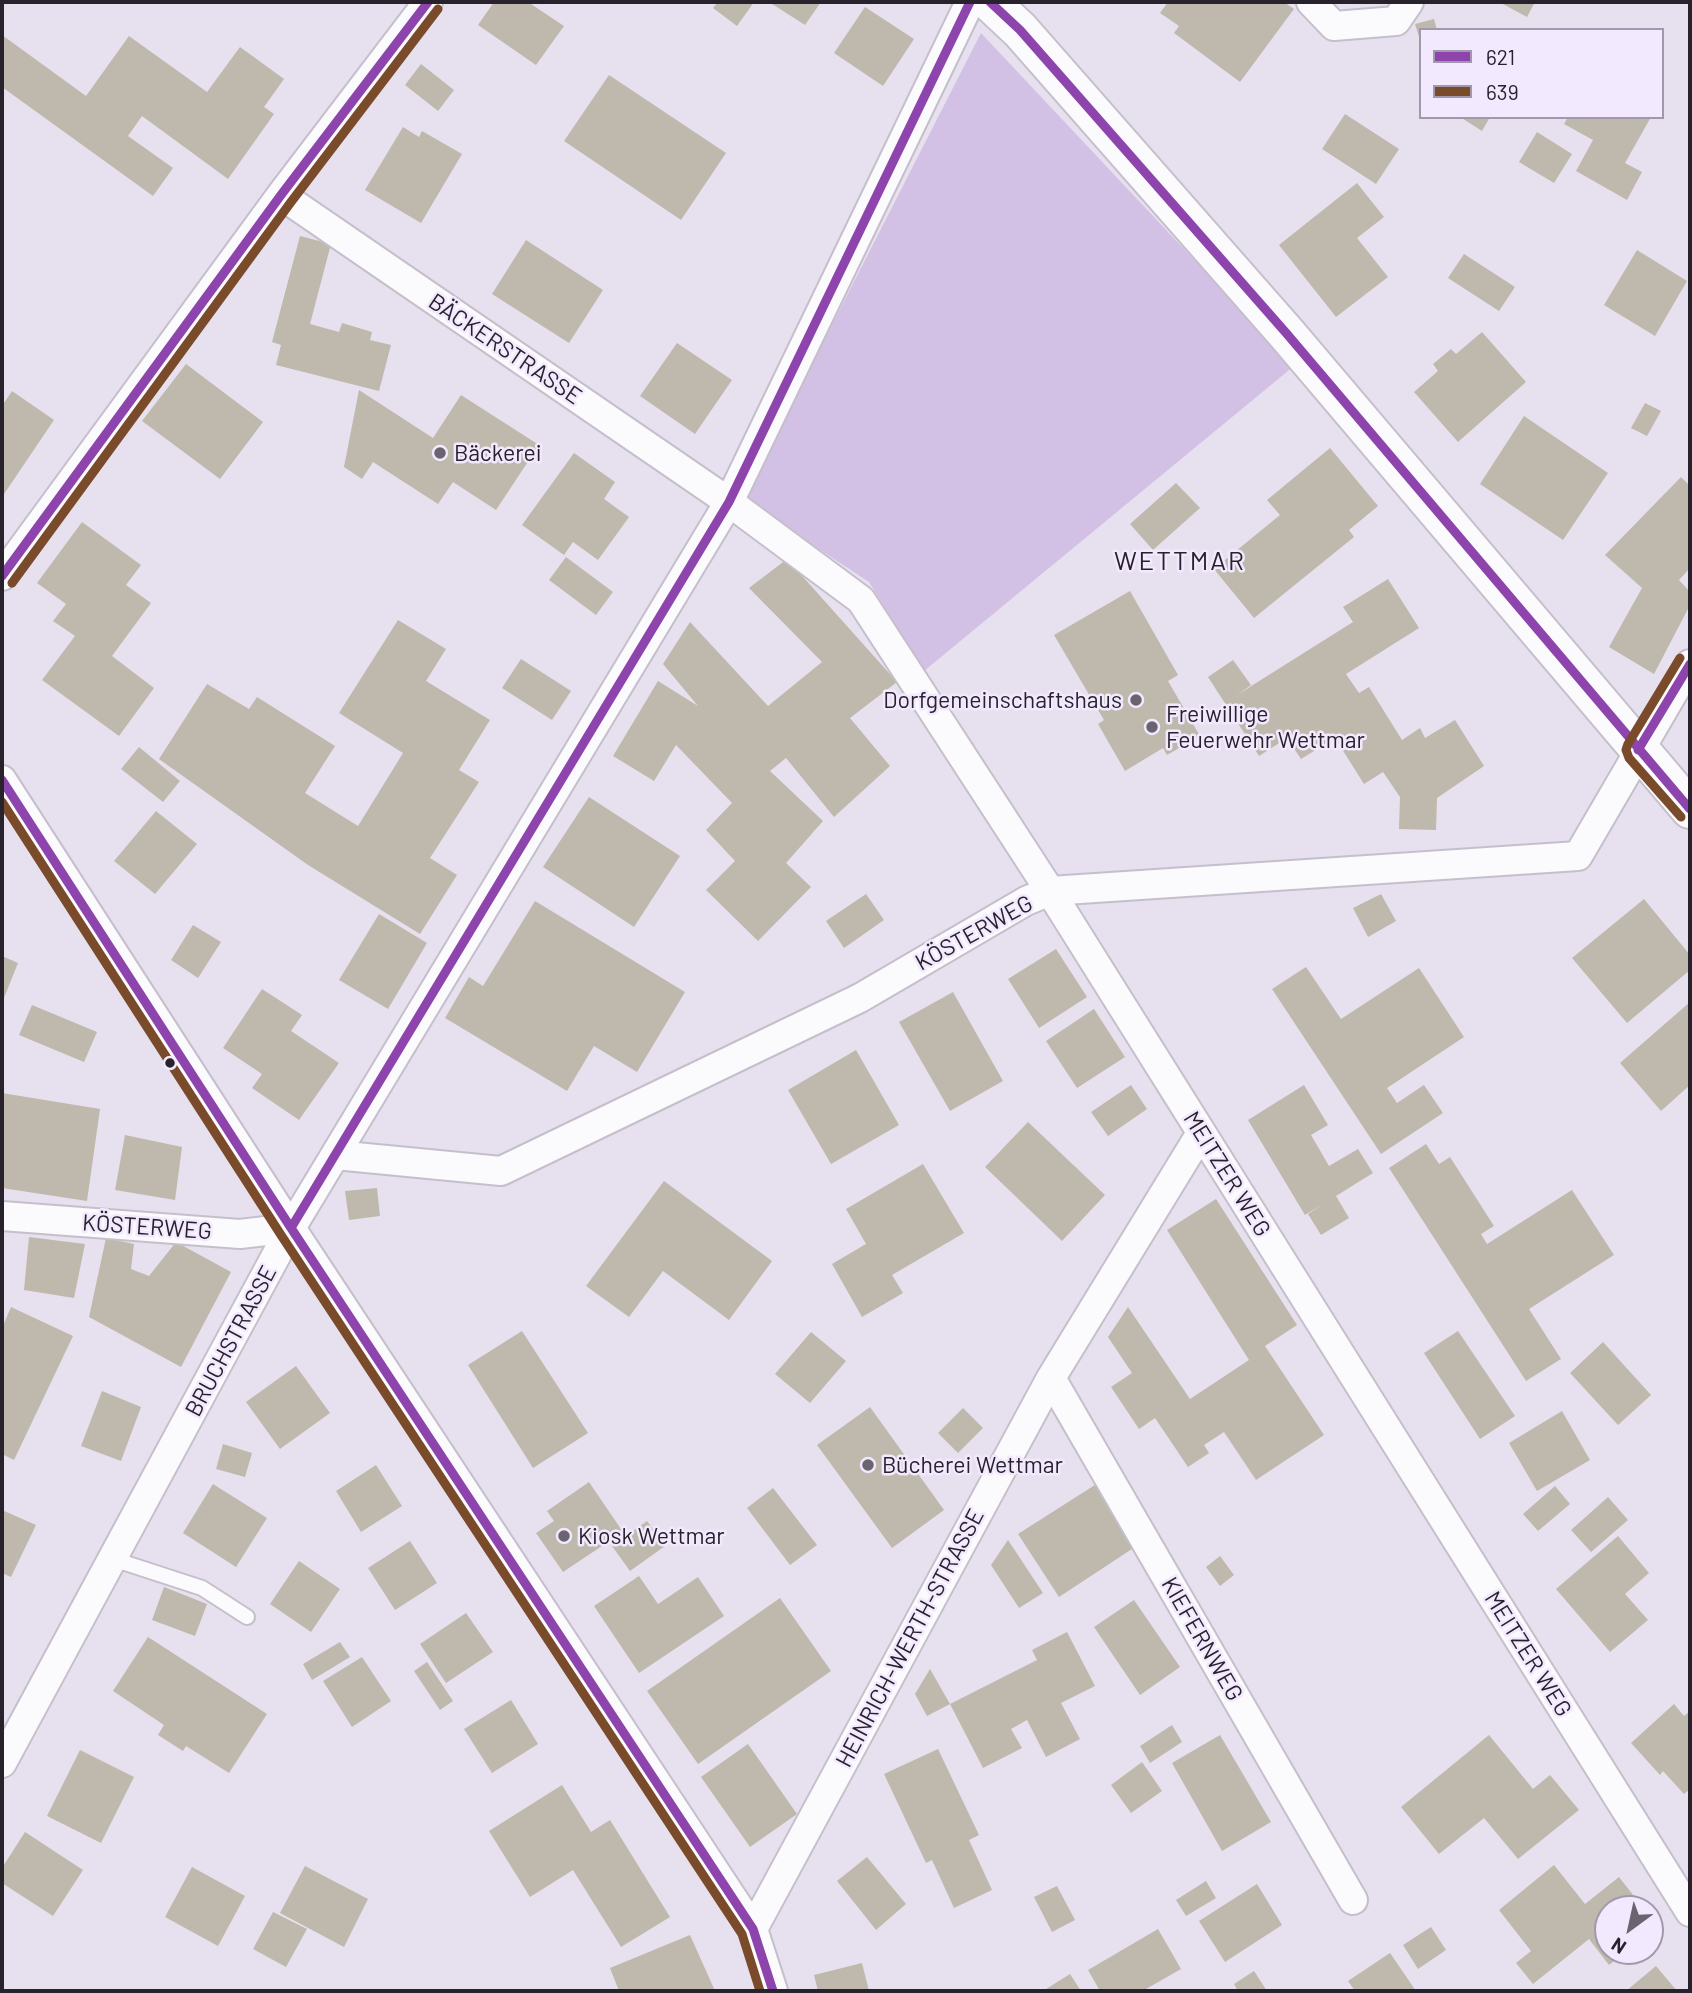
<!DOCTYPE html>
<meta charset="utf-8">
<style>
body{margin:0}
#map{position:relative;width:1692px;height:1993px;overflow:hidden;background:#e7e0ef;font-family:Barlow,sans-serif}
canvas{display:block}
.frame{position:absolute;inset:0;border:4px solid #27222c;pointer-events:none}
.legend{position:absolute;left:1419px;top:28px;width:245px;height:91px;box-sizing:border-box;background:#f3e9ff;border:2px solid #a199ab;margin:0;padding:9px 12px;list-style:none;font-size:21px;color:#27222c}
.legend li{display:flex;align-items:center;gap:14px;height:35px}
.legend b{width:35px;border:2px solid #a199ab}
.north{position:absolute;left:1594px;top:1895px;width:70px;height:70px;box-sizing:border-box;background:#f3e9ff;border:2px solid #a199ab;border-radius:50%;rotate:213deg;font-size:19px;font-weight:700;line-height:28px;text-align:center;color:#27222c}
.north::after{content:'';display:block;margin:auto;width:24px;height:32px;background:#6a6470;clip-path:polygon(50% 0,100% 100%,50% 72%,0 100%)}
</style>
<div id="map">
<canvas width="1692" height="1993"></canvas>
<div class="frame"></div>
<ul class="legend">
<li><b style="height:9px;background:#8e44ad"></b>621</li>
<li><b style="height:9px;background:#7a4b2a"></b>639</li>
</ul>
<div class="north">N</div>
</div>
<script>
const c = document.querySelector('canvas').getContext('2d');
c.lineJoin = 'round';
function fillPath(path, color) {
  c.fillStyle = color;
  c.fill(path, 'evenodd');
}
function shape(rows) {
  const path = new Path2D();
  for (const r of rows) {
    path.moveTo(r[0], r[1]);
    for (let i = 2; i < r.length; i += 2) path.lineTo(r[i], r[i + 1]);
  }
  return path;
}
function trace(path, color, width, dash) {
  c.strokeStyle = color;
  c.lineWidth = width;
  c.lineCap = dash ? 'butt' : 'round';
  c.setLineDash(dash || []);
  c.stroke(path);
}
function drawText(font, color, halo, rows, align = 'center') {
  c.font = font + ' Barlow,sans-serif';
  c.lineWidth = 5;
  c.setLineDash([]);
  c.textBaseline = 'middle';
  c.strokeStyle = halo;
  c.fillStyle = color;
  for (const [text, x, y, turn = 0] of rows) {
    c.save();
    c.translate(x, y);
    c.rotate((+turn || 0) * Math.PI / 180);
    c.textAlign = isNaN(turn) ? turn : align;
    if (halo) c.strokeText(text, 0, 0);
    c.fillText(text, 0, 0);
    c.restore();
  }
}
fillPath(shape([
 [981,33,1294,366,924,671,869,582,743,499]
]), '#d2c1e5');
fillPath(shape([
 [494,2,528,2,564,26,536,65,478,25],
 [718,2,754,2,737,26,713,8],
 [769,2,821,2,805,25],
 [1168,2,1284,2,1294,9,1240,82,1174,33,1179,26,1160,13],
 [1499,2,1535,2,1527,17],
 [865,7,914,39,883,86,834,53],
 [1434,19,1437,30,1421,30,1420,40,1415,24],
 [2,35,86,96,129,36,207,92,240,47,284,79,264,107,274,114,228,179,142,116,128,136,173,168,153,196,2,87],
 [421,64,454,90,438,111,405,85],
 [609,75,726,153,681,220,564,141],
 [1345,114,1399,149,1376,184,1322,149],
 [1460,117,1490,117,1482,131],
 [1568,117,1651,117,1625,163,1642,172,1627,200,1576,171,1593,140,1564,124],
 [403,127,419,137,422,131,462,154,421,223,365,190],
 [1537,132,1572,154,1554,183,1519,162],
 [1357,183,1384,217,1357,238,1388,277,1336,317,1279,245],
 [300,236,331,244,310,324,339,332,342,323,372,332,370,340,391,345,379,391,276,365,281,345,272,342],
 [526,240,603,290,569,343,492,294],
 [1637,250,1687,281,1655,336,1604,305],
 [1464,254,1515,287,1499,311,1448,278],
 [1482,332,1526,382,1458,442,1414,392,1438,371,1433,364,1451,349,1456,354],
 [677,343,732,380,695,434,640,396],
 [186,364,263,422,220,479,142,421],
 [359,390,433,438,461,395,539,445,496,510,453,482,438,504,373,462,362,479,344,467],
 [12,391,54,420,2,497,2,406],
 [1645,403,1661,411,1647,436,1631,428],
 [1524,416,1608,473,1563,540,1480,484],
 [1330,448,1378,506,1349,530,1354,537,1254,618,1214,569,1280,515,1267,500],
 [574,453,615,482,604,499,629,517,598,560,573,542,564,555,522,525],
 [1681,477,1690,486,1690,568,1679,580,1690,592,1690,605,1654,674,1609,647,1642,588,1605,555],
 [1176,483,1200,508,1153,550,1130,524],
 [82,522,141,565,126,585,151,603,112,656,154,688,119,736,42,680,75,636,53,621,66,604,37,583],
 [566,557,613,592,596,615,549,580],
 [787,559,897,682,850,718,890,766,834,817,786,758,770,771,823,821,786,863,811,887,758,941,706,890,735,861,706,830,732,803,676,745,654,781,613,756,658,681,698,706,663,664,690,622,768,706,822,662,749,588],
 [1388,579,1419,628,1346,674,1359,693,1369,687,1402,740,1420,728,1425,738,1455,720,1484,766,1437,798,1436,830,1399,829,1400,797,1383,772,1364,784,1335,738,1301,759,1287,738,1259,756,1208,677,1233,660,1251,685,1237,695,1353,622,1343,607],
 [1130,591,1178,675,1168,681,1200,736,1167,755,1163,748,1125,771,1098,724,1104,720,1054,635],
 [398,620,446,649,426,681,490,720,459,770,479,782,430,858,457,875,420,934,308,865,159,759,207,684,249,709,257,697,335,746,305,793,358,826,403,753,339,713],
 [521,659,571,691,552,720,502,688],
 [139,747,180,781,163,802,121,769],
 [589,797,680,856,634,927,543,867],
 [156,811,197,844,155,894,114,861],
 [866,894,884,920,844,948,826,921],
 [1381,894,1396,921,1368,937,1353,908],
 [1644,899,1690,955,1690,970,1627,1023,1572,958],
 [535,901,685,992,637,1072,594,1046,567,1091,445,1018,469,977,483,986],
 [379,914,427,943,388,1009,339,980],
 [193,925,221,942,198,978,171,960],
 [1056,949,1087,997,1039,1028,1008,979],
 [2,956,18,963,2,1003],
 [1306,967,1341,1019,1419,968,1464,1037,1387,1088,1397,1103,1424,1085,1443,1113,1381,1154,1272,989],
 [262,989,302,1015,291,1031,339,1063,299,1120,252,1088,262,1074,223,1048],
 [953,992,1003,1081,950,1111,899,1022],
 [1690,1002,1690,1085,1661,1111,1620,1063],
 [32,1005,97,1032,84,1062,19,1035],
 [1094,1009,1125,1057,1077,1088,1046,1041],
 [856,1050,899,1125,831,1164,788,1090],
 [1131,1085,1147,1109,1108,1136,1091,1112],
 [1304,1085,1328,1125,1311,1135,1329,1166,1358,1149,1373,1173,1336,1196,1349,1218,1321,1235,1308,1214,1323,1204,1305,1215,1248,1120],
 [2,1093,100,1109,87,1201,2,1188],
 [1028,1122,1105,1195,1062,1241,985,1167],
 [125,1135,182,1147,175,1200,115,1190],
 [1426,1144,1439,1164,1450,1157,1494,1226,1481,1234,1487,1244,1572,1190,1614,1255,1529,1309,1561,1359,1526,1381,1389,1168],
 [923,1164,964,1233,892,1275,903,1293,862,1317,832,1264,866,1244,846,1209],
 [664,1181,772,1261,729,1320,663,1271,629,1317,586,1286],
 [377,1188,380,1216,349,1220,345,1191],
 [1216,1199,1297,1325,1265,1346,1324,1435,1256,1480,1224,1432,1204,1445,1209,1453,1188,1467,1155,1418,1139,1429,1111,1387,1132,1373,1108,1337,1128,1307,1190,1399,1249,1360,1167,1230],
 [29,1237,85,1244,74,1298,24,1290],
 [106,1238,134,1244,131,1269,149,1276,176,1242,231,1272,181,1367,89,1317],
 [11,1307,73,1336,14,1460,2,1454,2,1328],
 [522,1331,588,1433,533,1468,468,1365],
 [1458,1331,1515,1416,1480,1439,1424,1353],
 [811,1332,846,1361,810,1403,775,1374],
 [1603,1342,1651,1395,1618,1425,1570,1373],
 [296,1366,330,1413,280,1449,246,1402],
 [102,1391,141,1407,121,1461,81,1446],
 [870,1407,944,1510,892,1548,817,1445],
 [963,1408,983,1428,958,1453,938,1433],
 [1562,1411,1590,1460,1537,1491,1509,1443],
 [223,1444,252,1453,245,1477,216,1469],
 [376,1465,402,1506,361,1532,336,1491],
 [589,1482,623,1532,563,1572,536,1533,554,1521,547,1511],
 [1098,1483,1138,1545,1059,1597,1018,1534],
 [213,1484,267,1518,236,1567,183,1533],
 [1555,1486,1570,1504,1538,1531,1523,1514],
 [773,1488,817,1545,790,1565,747,1508],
 [1608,1497,1628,1520,1591,1552,1571,1530],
 [2,1510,36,1525,11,1577,2,1573],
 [647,1521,665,1546,630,1571,612,1546],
 [1618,1536,1649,1573,1625,1594,1648,1620,1610,1652,1556,1589],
 [1008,1540,1043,1593,1019,1608,991,1565],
 [410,1541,437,1583,395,1610,368,1568],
 [1220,1556,1234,1575,1220,1586,1206,1567],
 [299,1561,340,1589,311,1632,270,1604],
 [639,1576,658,1604,698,1577,724,1616,639,1673,594,1606],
 [164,1587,207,1604,195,1636,152,1620],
 [780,1598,831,1671,698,1764,647,1691],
 [1134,1600,1180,1667,1140,1695,1094,1627],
 [466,1613,493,1652,446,1683,420,1644],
 [1067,1632,1095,1686,1061,1703,1080,1739,1046,1757,1027,1720,1011,1729,1022,1748,983,1768,950,1704,1037,1660,1032,1650],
 [148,1637,267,1714,229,1773,186,1746,183,1751,158,1735,164,1725,113,1691],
 [340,1642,350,1657,312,1680,303,1664],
 [362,1657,391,1701,352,1727,323,1681],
 [427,1662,453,1701,440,1710,414,1671],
 [930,1669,950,1704,927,1716,915,1694],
 [511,1700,538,1744,492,1773,464,1729],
 [1674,1704,1684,1716,1690,1711,1690,1789,1684,1794,1663,1771,1660,1775,1631,1743],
 [1172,1725,1182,1742,1150,1763,1140,1746],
 [1220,1735,1271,1822,1222,1851,1172,1763],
 [1489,1735,1533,1789,1550,1775,1579,1810,1518,1859,1484,1818,1439,1854,1401,1807],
 [748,1744,797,1814,750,1847,701,1777],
 [938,1749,979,1835,969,1840,992,1890,954,1908,932,1860,926,1863,884,1774],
 [80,1750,134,1777,101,1843,47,1816],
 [1142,1762,1162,1791,1131,1813,1111,1785],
 [562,1785,591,1832,610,1820,670,1917,621,1947,573,1870,530,1897,489,1831],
 [25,1832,83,1870,53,1916,2,1883,2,1868],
 [867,1857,906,1904,876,1930,837,1881],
 [1554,1865,1585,1904,1619,1877,1644,1909,1608,1909,1608,1951,1627,1951,1609,1965,1589,1939,1533,1984,1516,1963,1531,1951,1499,1910],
 [305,1866,368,1899,344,1947,280,1913],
 [192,1867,245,1896,218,1946,165,1917],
 [1206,1881,1216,1898,1186,1916,1176,1900],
 [1257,1884,1282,1925,1225,1962,1199,1921],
 [1057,1886,1075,1920,1052,1932,1034,1897],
 [273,1912,307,1929,286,1967,253,1949],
 [1431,1927,1446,1950,1418,1969,1403,1945],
 [1158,1929,1181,1969,1146,1989,1147,1991,1100,1991,1088,1970],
 [690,1935,715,1991,619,1991,610,1968],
 [1390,1953,1416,1991,1355,1991,1348,1981],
 [862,1963,869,1991,818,1991,814,1975],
 [1656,1966,1677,1991,1626,1991],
 [1254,1971,1267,1991,1238,1991,1234,1984],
 [1070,1974,1081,1991,1043,1991]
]), '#beb9ac');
const lane = shape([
 [113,1559,202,1588,247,1617]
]);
const street = shape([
 [1311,2,1334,26,1396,21,1409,2],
 [281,195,729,502,861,600,1050,891,1690,1912],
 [2,576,281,195,428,2],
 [2,780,291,1228,753,1929,773,1991],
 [335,1155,501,1171,860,998,1026,901,1050,891,1578,856,1690,664],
 [2,1216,240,1234,291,1228],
 [1051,1378,1353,1900],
 [2,1763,291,1228,729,502,970,2],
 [753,1929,1051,1378,1201,1133]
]);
const secondary = shape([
 [990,2,1020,30,1287,334,1690,809]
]);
trace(lane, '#c5bfcb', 18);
trace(street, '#c5bfcb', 32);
trace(secondary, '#c5bfcb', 42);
trace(lane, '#fbfafd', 14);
trace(street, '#fbfafd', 28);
trace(secondary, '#fbfafd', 38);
trace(shape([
 [990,2,1020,30,1287,334,1690,809],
 [2,576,281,195,428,2],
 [1638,750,1690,664],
 [2,780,291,1228,753,1929,773,1991],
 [291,1228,729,502,970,2]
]), '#8e44ad', 9);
trace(shape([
 [12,583,291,202,438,9],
 [1680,658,1628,744,1626,750,1629,758,1681,817],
 [2,802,281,1235,742,1934,760,1991]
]), '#7a4b2a', 9);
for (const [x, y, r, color] of [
 [440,453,7,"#6a6470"],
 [1136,700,7,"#6a6470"],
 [1152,727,7,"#6a6470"],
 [170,1063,6,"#27222c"],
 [868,1465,7,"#6a6470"],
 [564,1536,7,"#6a6470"]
]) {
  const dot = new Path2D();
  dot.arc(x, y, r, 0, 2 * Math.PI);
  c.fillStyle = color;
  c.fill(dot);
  trace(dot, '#f3e9ff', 2.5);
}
drawText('23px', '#27222c', '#f3e9ff', [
 ["BÄCKERSTRASSE",505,349,34],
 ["KÖSTERWEG",974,933,-29],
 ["MEITZER WEG",1227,1174,58],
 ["KÖSTERWEG",147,1227,4],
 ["BRUCHSTRASSE",231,1341,-62],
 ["HEINRICH-WERTH-STRASSE",910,1638,-62],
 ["KIEFERNWEG",1202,1639,60],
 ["MEITZER WEG",1528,1654,58]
]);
drawText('23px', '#27222c', '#f3e9ff', [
 ["Bäckerei",454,453],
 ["Dorfgemeinschaftshaus",1122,700,"right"],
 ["Freiwillige",1166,714],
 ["Feuerwehr Wettmar",1166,740],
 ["Bücherei Wettmar",882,1465],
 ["Kiosk Wettmar",578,1536]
], 'left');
c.letterSpacing = '2px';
drawText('26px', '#27222c', '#f3e9ff', [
 ["WETTMAR",1180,561]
]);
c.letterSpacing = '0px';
</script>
